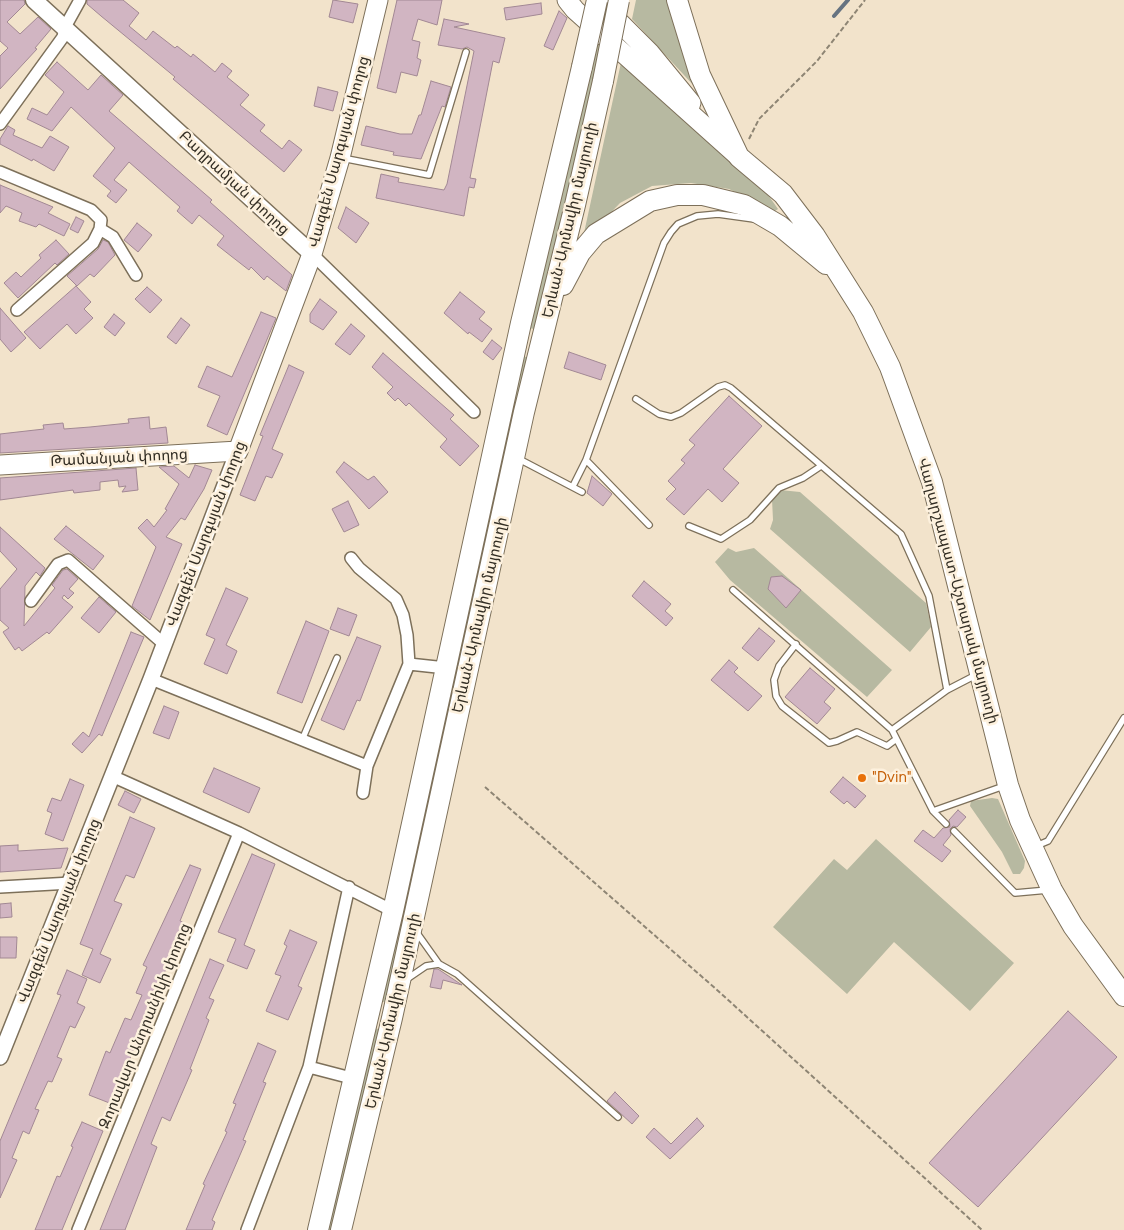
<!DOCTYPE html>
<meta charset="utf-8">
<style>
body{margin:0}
canvas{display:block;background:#f2e3cb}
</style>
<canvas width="1124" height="1230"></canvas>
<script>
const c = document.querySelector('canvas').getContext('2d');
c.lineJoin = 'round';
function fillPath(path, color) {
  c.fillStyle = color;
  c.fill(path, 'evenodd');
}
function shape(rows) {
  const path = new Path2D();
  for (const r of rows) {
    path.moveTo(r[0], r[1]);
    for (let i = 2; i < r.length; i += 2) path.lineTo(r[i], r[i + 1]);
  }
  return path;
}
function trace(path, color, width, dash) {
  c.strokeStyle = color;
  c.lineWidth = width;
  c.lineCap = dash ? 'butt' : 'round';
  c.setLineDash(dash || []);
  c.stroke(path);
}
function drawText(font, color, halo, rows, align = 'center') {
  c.font = font + ' Figtree,"Noto Sans Armenian",sans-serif';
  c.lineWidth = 5;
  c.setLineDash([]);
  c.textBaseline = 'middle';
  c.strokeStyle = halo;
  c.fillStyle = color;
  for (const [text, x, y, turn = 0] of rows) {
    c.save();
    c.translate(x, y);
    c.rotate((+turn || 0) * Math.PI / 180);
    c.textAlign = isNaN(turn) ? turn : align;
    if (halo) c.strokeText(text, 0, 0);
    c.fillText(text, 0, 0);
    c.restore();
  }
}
fillPath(shape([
 [602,0,613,0,593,91,535,329,527,328],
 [636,0,670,0,696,88,632,19],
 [622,58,754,175,778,209,775,211,729,189,691,183,652,186,620,203,597,227,584,233],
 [520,355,529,358,388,1003,380,1001],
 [780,490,800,492,926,603,931,627,910,652,770,529,773,520,772,499],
 [728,548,736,552,754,548,892,670,867,697,730,580,715,562],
 [992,798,998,799,1025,861,1024,868,1020,874,1013,874,1002,852,970,806,971,801],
 [876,839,1014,963,970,1011,894,942,847,994,773,927,834,859,847,870],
 [374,1028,383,1030,335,1230,326,1230]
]), '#b7b9a1');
trace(shape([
 [834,16,848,0]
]), '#667381', 4);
const building = shape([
 [0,0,24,0,25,4,7,22,20,34,38,17,51,29,35,48,37,49,0,89,0,56,8,48,0,41,0,0],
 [87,0,123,0,139,13,129,26,146,40,153,31,175,48,177,46,191,57,193,54,215,72,222,63,232,71,227,77,249,95,240,105,265,125,260,131,282,149,289,140,302,150,284,172,173,79,175,77,101,16,87,4,87,0],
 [333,0,358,4,353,23,329,17,333,0],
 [397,0,442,0,437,25,418,19,412,40,420,42,417,58,421,60,417,76,401,72,396,93,377,88,397,0],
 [541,3,542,14,506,20,504,8,541,3],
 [559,11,567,18,553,50,544,46,559,11],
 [444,19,469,24,454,27,505,38,499,63,493,61,470,178,476,179,474,188,469,187,464,216,376,198,381,174,399,178,398,182,444,190,447,184,474,51,467,47,462,49,438,45,444,19],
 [57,62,88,90,101,75,123,95,109,111,212,200,210,202,292,275,286,291,267,276,264,280,251,267,249,270,231,256,217,245,224,236,199,215,192,224,177,211,180,207,129,162,114,180,127,190,116,203,107,196,111,191,93,176,115,148,71,107,52,131,27,119,32,108,47,115,64,92,45,75,57,62],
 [431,81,451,87,445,107,442,106,421,159,393,155,394,152,361,145,366,126,400,134,412,134,419,115,421,115,431,81],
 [318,87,338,92,333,111,314,106,318,87],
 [8,126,15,130,13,135,42,148,50,136,69,147,54,171,33,159,32,161,0,144,0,139,8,126],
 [0,185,53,207,48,213,70,224,64,236,39,224,36,227,19,221,22,213,6,206,0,213,0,185],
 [346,207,369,223,356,243,338,228,346,207],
 [76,217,84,221,78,233,70,229,76,217],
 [137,223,152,235,138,252,124,240,137,223],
 [56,240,69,254,57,265,55,263,18,298,4,283,16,272,21,277,41,258,39,255,56,240],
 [103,240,108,242,115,255,94,277,90,274,77,286,67,276,98,249,103,240],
 [76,286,91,302,84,309,93,318,76,334,67,324,40,349,24,332,76,286],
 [147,287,162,300,150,313,135,299,147,287],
 [460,292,485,312,479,319,492,329,482,342,469,332,468,334,444,313,460,292],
 [320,299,337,312,323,330,310,322,310,314,320,299],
 [0,308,26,338,11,352,0,339,0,308],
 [261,312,276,318,227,435,207,426,220,396,198,387,207,366,232,377,261,312],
 [114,314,125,323,115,336,104,327,114,314],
 [181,318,190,325,176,344,167,337,181,318],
 [351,324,365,336,350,355,335,344,351,324],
 [492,340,502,348,493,360,483,352,492,340],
 [569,352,606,365,601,380,564,368,569,352],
 [383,353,454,415,450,419,479,446,460,466,440,447,447,439,409,403,406,406,398,398,395,401,387,393,393,387,372,367,383,353],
 [289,365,304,372,272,449,283,454,272,478,266,476,255,501,240,495,263,436,260,435,289,365],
 [729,396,762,426,723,469,739,483,722,502,708,489,684,515,666,499,676,489,668,481,685,463,681,460,695,445,689,440,729,396],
 [149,417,150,429,166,427,168,443,0,453,0,434,44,429,43,425,63,423,64,429,90,427,129,423,128,419,149,417],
 [344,462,368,480,374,476,388,492,369,509,336,472,344,462],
 [195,465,212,470,204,489,185,520,181,518,166,537,182,544,150,620,132,606,156,547,138,528,147,519,154,527,167,510,165,509,179,484,159,467,174,466,189,478,195,465],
 [136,468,138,490,122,492,126,486,119,487,118,480,100,482,100,490,74,493,73,490,0,500,0,478,136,468],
 [592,476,612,494,603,506,587,493,592,476],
 [348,501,359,525,344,532,332,509,348,501],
 [66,526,104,556,93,570,54,539,66,526],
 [0,527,45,568,40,576,36,572,25,586,24,626,55,588,52,585,63,570,67,569,78,579,69,589,74,593,68,599,64,595,62,598,73,607,49,634,47,632,22,651,19,647,15,650,3,632,9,628,0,620,0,589,17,569,0,551,0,527],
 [782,576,801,590,786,608,768,589,771,577,782,576],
 [644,581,671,604,665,611,673,618,666,626,632,596,644,581],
 [226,588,248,598,226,645,237,651,227,674,204,664,215,639,206,635,226,588],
 [99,597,116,612,99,633,81,618,99,597],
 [338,608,357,615,349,636,330,629,338,608],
 [306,621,329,631,302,703,277,693,306,621],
 [759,628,775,641,758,661,742,648,759,628],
 [131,632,144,637,102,736,99,734,82,753,72,744,83,732,89,737,131,632],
 [357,637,381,646,360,701,357,700,344,730,321,720,357,637],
 [729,660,738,668,734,672,762,696,748,711,711,680,729,660],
 [810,668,835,689,824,702,831,708,817,724,785,697,810,668],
 [164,706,179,712,169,739,153,733,164,706],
 [214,768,260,788,249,813,203,792,214,768],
 [843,777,866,796,855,808,847,801,844,804,830,792,843,777],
 [70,779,84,785,63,841,45,834,52,813,47,811,52,798,61,801,70,779],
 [125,791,141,799,134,813,118,805,125,791],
 [958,810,966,817,957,827,953,826,950,829,951,835,943,845,951,851,942,862,914,841,923,830,934,838,943,828,950,827,949,820,958,810],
 [130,817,155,828,134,878,126,875,114,901,122,904,100,954,111,959,100,983,82,975,93,949,80,944,130,817],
 [18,845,18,851,68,848,61,868,0,872,0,846,18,845],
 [252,854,275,864,244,945,255,950,247,969,227,961,236,939,218,932,252,854],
 [190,865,201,869,180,921,185,923,163,976,170,979,160,1003,153,1000,112,1104,89,1095,106,1051,110,1053,125,1018,131,1020,142,995,136,993,147,967,143,965,190,865],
 [11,903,12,917,0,918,0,904,11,903],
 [290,930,317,942,298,986,302,988,288,1020,266,1011,281,976,275,974,287,946,284,944,290,930],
 [0,937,17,937,16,958,0,958,0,937],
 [210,959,224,965,209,998,214,1000,206,1018,209,1020,190,1069,192,1070,170,1121,162,1117,151,1144,157,1147,125,1230,100,1230,210,959],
 [434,969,438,969,462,985,443,980,441,989,430,987,434,969],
 [67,970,87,979,77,1003,85,1007,75,1028,70,1026,57,1057,62,1059,52,1082,48,1081,35,1109,39,1110,29,1134,23,1131,12,1158,17,1160,0,1198,0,1141,61,995,57,994,67,970],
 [1068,1011,1117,1057,978,1207,929,1163,1068,1011],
 [258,1043,276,1051,263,1082,266,1083,243,1140,246,1141,212,1220,215,1222,212,1230,186,1230,205,1185,203,1184,227,1132,225,1131,236,1104,233,1103,258,1043],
 [615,1092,639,1116,632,1124,607,1101,615,1092],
 [697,1118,704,1126,670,1159,646,1137,654,1128,671,1144,697,1118],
 [82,1122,103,1131,69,1213,62,1230,35,1230,57,1176,60,1177,73,1147,71,1146,82,1122]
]);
fillPath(building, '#d1b5c2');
trace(building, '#a28894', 1);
const service = shape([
 [342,158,429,175,466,52],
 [636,399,659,414,671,417,681,413,718,387,725,385,731,388,901,534,929,596,947,690],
 [517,458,582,492],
 [586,460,649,525],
 [573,486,586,460,664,243,671,232,678,224,697,216,718,214,754,219],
 [689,526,721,539,750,520,779,488,803,478,821,466],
 [733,590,892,730,933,811],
 [796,644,779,666,774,680,776,696,782,706,829,743,837,741,857,732,887,746,895,740],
 [892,730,947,690,976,675],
 [302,740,337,658],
 [946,824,933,811,1004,786],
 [954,831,1015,893,1048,890],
 [1036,846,1048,841,1124,718],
 [417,933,439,964,457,974,618,1117],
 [407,979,426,966,439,964]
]);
const minor = shape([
 [0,124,63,37,65,27,80,0],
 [0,172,91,210,101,220,100,229,93,243,17,310],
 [100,229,113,237,136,275],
 [312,254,474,412],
 [31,601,58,564,68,560,164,644],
 [409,664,446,668],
 [151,679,367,766,409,664,407,635,403,615,396,599,359,568,351,558],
 [112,776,239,833,393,911],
 [363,793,367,766],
 [0,887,71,883],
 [309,1067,355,1079],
 [78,1230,239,833],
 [247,1230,309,1067,349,887]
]);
const tertiary = shape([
 [0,1057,151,679,238,451]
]);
const secondary = shape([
 [34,0,312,254]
]);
const primary = shape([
 [567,0,575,10,739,157],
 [597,0,650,53,691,103],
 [0,465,238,451,312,254,340,158,378,0]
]);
const trunk = shape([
 [677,0,700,75,739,157,783,194,815,236,863,312,890,367,932,482,1008,785,1020,820,1052,890,1073,926,1124,996],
 [563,285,580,253,596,234,650,201,677,195,703,195,744,205,780,226,826,264],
 [318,1230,393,911,521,323,582,67],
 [341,1230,392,1018,524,412,575,205,603,81]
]);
trace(service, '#7d705a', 8);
trace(minor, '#7d705a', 14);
trace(tertiary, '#7d705a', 18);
trace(secondary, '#7d705a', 19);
trace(primary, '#7d705a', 21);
trace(trunk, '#7d705a', 22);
trace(shape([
 [749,139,759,119,817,61,865,0],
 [485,787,716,989,982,1230]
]), '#8e8574', 2, [5, 2.5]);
trace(service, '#fff', 5.5);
trace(minor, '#fff', 11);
trace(tertiary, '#fff', 15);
trace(secondary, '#fff', 16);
trace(primary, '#fff', 19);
trace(trunk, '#fff', 20);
const trunkBridge = shape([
 [582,67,597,0],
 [603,81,619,0]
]);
trace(trunkBridge, '#7d705a', 22, []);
trace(trunkBridge, '#fff', 20);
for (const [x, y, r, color] of [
 [862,778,5,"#e8710a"]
]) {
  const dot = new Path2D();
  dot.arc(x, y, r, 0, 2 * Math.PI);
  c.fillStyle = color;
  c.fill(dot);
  trace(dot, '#fdf1de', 2);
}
drawText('15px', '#332e24', '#fdf1de', [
 ["Վազգեն Սարգսյան փողոց",339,152,-75],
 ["Բաղրամյան փողոց",234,183,43],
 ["Երևան-Արմավիր մայրուղի",570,220,-77],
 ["Թամանյան փողոց",119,458,-3],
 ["Վազգեն Սարգսյան փողոց",206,534,-69],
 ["Վաղարշապատ-Աշտարակ մայրուղի",958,591,75],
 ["Երևան-Արմավիր մայրուղի",480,615,-77],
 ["Վազգեն Սարգսյան փողոց",59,911,-68],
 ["Երևան-Արմավիր մայրուղի",393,1011,-77],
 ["Զորավար Անդրանիկի փողոց",145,1026,-68]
]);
drawText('15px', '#c56008', '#fdf1de', [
 ["\"Dvin\"",872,778]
], 'left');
</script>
